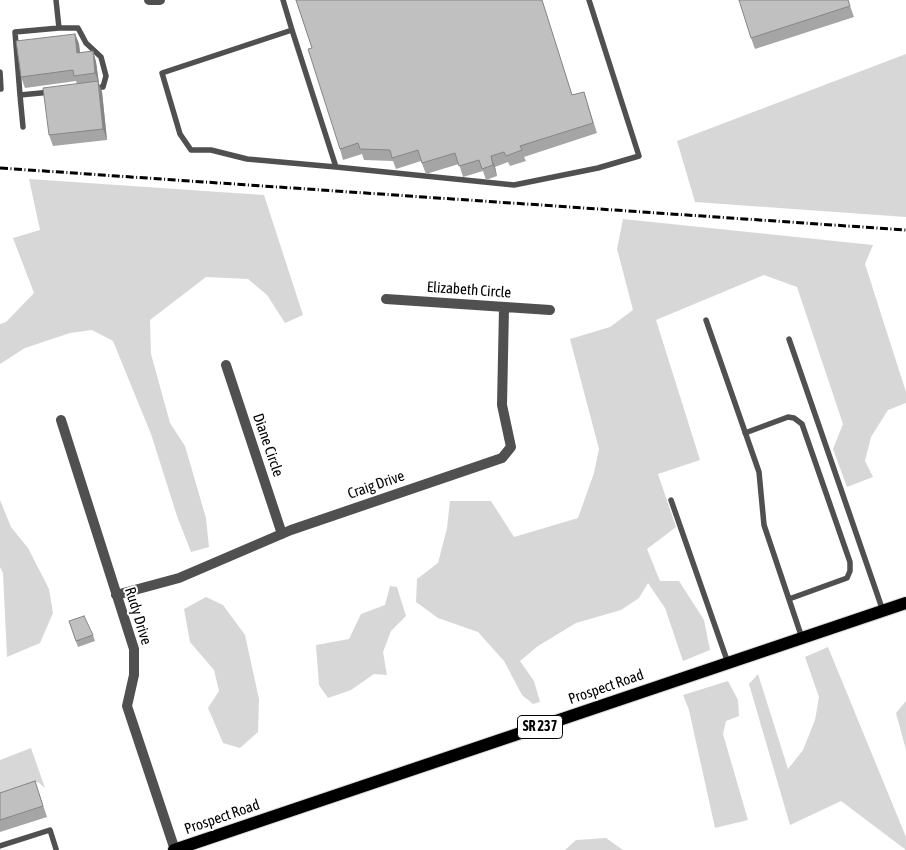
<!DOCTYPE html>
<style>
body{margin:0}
canvas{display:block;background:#fff}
</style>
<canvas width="906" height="850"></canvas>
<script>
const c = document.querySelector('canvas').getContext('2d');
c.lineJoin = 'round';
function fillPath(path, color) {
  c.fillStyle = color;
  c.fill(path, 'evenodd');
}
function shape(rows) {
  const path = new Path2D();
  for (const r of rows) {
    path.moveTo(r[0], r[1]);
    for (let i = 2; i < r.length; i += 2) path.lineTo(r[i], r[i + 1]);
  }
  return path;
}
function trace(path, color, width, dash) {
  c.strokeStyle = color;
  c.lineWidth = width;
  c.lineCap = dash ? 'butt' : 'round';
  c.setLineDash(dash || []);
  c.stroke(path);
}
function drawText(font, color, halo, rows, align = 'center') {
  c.font = font + ' "Asap Condensed",sans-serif';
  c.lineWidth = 4;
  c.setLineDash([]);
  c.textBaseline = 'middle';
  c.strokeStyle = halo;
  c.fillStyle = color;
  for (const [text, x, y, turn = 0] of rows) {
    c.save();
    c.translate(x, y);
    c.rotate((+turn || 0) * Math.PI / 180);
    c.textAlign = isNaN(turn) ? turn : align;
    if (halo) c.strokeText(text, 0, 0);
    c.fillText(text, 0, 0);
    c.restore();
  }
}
fillPath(shape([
 [906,54,906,217,695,202,677,141],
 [29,179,264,195,303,315,285,323,267,295,248,279,206,277,150,320,151,354,170,423,185,446,206,518,209,547,191,552,177,516,151,434,113,341,92,330,70,333,25,348,0,364,0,324,6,322,34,293,13,238,40,230],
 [623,219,873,245,865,264,906,392,906,403,888,410,871,437,865,461,873,477,847,487,833,449,843,424,797,287,764,275,656,320,700,460,658,474,676,527,647,549,660,581,679,581,704,620,710,650,683,661,665,608,648,583,639,598,621,610,576,623,538,646,520,661,534,681,540,702,533,704,522,695,504,661,478,632,438,618,416,602,417,579,438,563,447,528,450,501,491,501,514,537,578,518,594,473,599,449,570,339,610,327,633,310,617,249],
 [0,500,11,527,28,548,49,589,53,613,40,643,7,657,3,573,0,567],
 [390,586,397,587,406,616,391,631,383,652,387,675,374,674,351,690,328,698,319,685,316,645,349,639,361,614,385,605],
 [206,597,223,605,245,635,259,699,258,732,240,748,223,743,208,708,219,691,214,670,190,642,184,609],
 [828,647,906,837,906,850,841,801,790,825,749,684,758,674,788,769,803,750,815,720,819,697,805,657],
 [728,681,738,700,739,716,726,721,723,734,748,820,715,828,689,710,683,695],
 [906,701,906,750,896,713],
 [31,748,45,788,38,782,0,795,0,760],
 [606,838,623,850,565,850,576,840]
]), '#d7d7d7');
const primary = shape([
 [174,850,906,603]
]);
trace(primary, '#dbdbdb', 14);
trace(shape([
 [56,0,59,28],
 [283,0,292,30,336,167,247,159,211,150,191,150,180,134,162,73,292,30],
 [59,28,78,28,86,43,101,57,106,76,103,87,20,95,15,32,59,28],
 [0,72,1,89],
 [20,95,23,127],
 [336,167,514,185,598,168,639,156,589,0],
 [706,320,759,472,764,525,802,638],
 [789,339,883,611],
 [745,433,788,417,794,418,802,424,850,562,850,571,847,578,789,599],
 [671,500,728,663],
 [0,846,50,830,56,849]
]), '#505050', 5.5);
trace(shape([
 [149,0,160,0],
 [386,299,550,310],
 [226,365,282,534],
 [61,420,134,649,134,675,127,706,175,850],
 [116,595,179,578,291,530,502,458,511,447,502,405,504,308]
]), '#505050', 10);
trace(primary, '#000', 12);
trace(shape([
 [0,168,906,230]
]), '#000', 3, [8, 2.5, 1, 2.5]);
fillPath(shape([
 [296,0,542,0,572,95,584,92,597,133,524,157,526,161,510,166,508,162,495,167,497,176,486,180,483,171,463,177,459,164,426,174,421,161,396,169,393,161,364,160,362,154,343,160,340,149,312,48],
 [848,0,854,17,755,49,751,38],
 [75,34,79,44,80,53,93,51,96,62,99,84,102,92,107,140,53,146,49,135,77,84,76,81,25,88,21,77],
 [69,621,93,635,95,641,78,647],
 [35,781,47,817,0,832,0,793]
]), '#a5a5a5');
fillPath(shape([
 [75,34,79,44,81,64,77,53],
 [93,51,96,62,99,84,95,73],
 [98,81,102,92,107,140,103,129],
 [491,156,495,167,497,176,493,165]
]), '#868686');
const building = shape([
 [296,0,542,0,572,95,584,92,593,123,520,146,522,150,506,156,504,152,491,156,493,165,482,169,479,160,459,166,455,153,422,163,418,150,392,158,390,150,360,149,358,143,340,149,308,49,312,48,296,0],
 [739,0,848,0,850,6,751,38,739,0],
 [75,34,77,53,93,51,95,73,74,76,73,70,21,77,16,41,75,34],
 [98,81,103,129,49,135,43,88,98,81],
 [84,616,93,635,76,641,69,621,84,616],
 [35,781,43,806,0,820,0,793,35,781]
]);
fillPath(building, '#c0c0c0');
trace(building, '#868686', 1);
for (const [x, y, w] of [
 [540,727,45]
]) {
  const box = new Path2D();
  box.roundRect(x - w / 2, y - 11.5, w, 23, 4);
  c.fillStyle = '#fff';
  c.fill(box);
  trace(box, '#000', 1);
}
drawText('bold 14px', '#000', null, [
 ["SR 237",540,727]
]);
drawText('15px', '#000', '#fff', [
 ["Elizabeth Circle",469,290,4],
 ["Diane Circle",268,445,71],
 ["Craig Drive",376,485,-19],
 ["Rudy Drive",138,616,73],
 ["Prospect Road",606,687,-19],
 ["Prospect Road",222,817,-19]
]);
</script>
